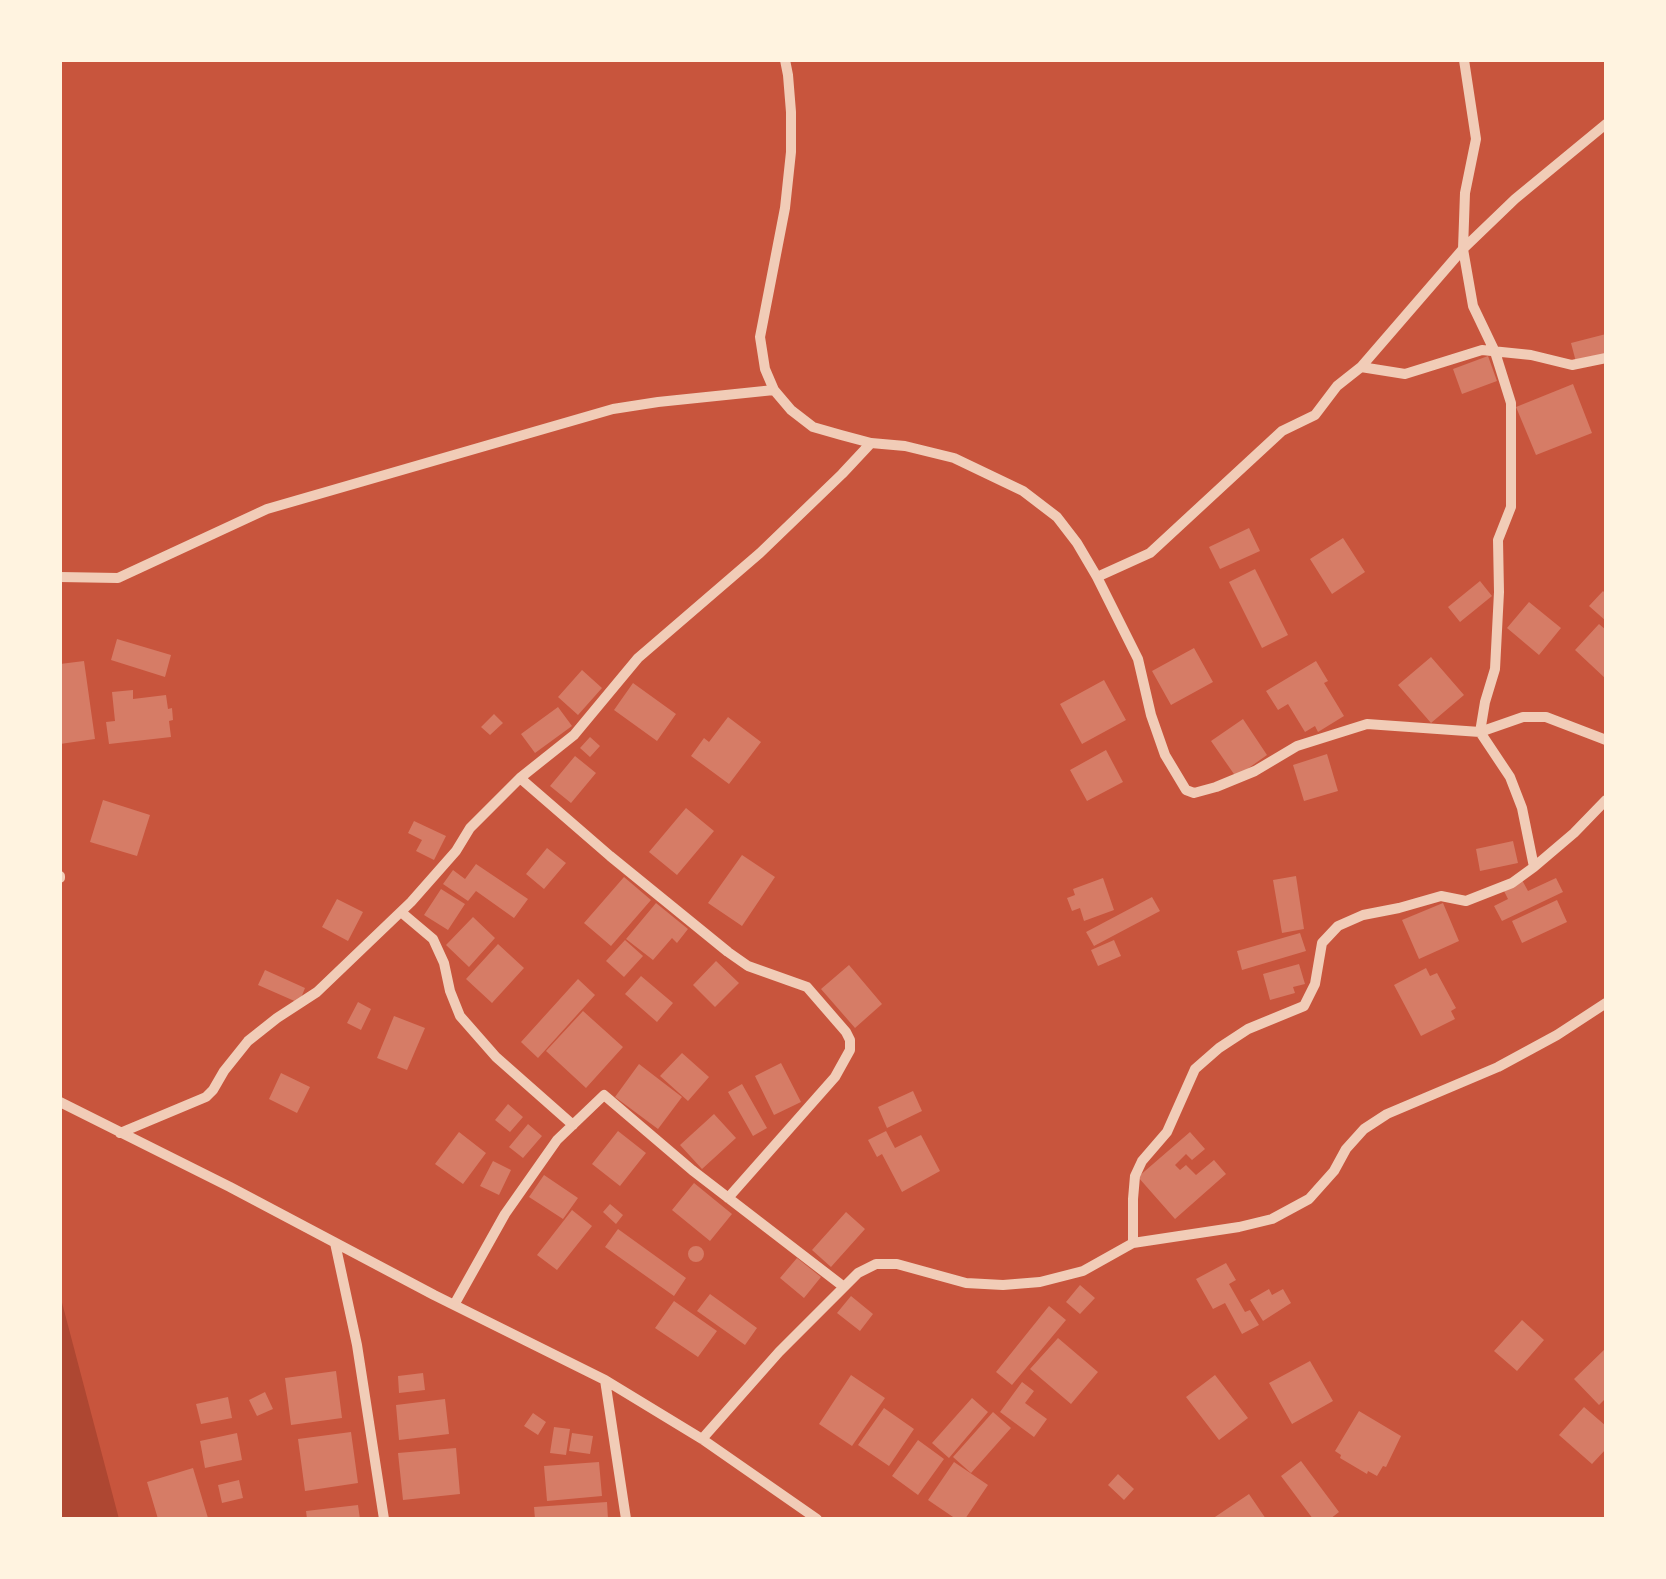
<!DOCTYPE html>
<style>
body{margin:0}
#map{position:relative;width:1666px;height:1579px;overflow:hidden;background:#c8553d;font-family:Ubuntu,sans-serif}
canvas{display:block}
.frame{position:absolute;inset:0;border:62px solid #fff3e0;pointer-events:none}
</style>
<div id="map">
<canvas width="1666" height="1579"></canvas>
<div class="frame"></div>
</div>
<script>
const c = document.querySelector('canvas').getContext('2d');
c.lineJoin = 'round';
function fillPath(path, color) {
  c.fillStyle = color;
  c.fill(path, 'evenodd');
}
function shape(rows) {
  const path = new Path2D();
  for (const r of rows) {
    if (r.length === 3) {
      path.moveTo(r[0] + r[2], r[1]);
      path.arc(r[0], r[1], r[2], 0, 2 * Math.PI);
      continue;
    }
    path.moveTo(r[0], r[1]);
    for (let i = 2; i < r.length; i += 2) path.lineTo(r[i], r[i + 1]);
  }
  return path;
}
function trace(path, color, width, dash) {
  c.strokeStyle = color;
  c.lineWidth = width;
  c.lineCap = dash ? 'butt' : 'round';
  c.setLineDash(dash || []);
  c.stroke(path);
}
fillPath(shape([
 [60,1295,119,1519,60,1519]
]), '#ae4732');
fillPath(shape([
 [1606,334,1606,354,1576,362,1571,343],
 [1488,356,1497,381,1462,394,1453,369],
 [1573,384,1592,433,1536,455,1516,407],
 [1249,528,1260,551,1220,569,1209,547],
 [1343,538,1365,572,1332,594,1310,559],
 [1255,569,1288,635,1262,648,1229,582],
 [1480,581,1492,596,1460,622,1448,607],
 [1603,591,1606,594,1606,621,1589,606],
 [1529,602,1561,628,1539,655,1507,628],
 [1599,624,1606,630,1606,679,1575,650],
 [117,639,171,655,165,677,111,660],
 [1194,648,1213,682,1171,705,1152,671],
 [1431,657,1464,695,1431,723,1398,685],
 [84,661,95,739,60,744,60,705,62,705,60,664],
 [1316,661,1328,681,1324,683,1344,716,1318,732,1315,726,1305,732,1288,704,1278,710,1266,691],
 [582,670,602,688,578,715,558,697],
 [1104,680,1126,720,1082,744,1060,704],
 [633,683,676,714,657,741,614,710],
 [133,690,133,699,166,695,168,709,172,708,173,720,169,721,171,737,109,744,106,722,115,721,112,692],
 [558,707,572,726,535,753,521,734],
 [494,714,503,723,490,735,481,727],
 [728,717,761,742,729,784,691,756,704,738,709,742],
 [1243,719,1267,755,1236,777,1211,741],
 [590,737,600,746,590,757,580,748],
 [1106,750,1123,782,1087,801,1070,770],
 [1327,754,1338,791,1304,801,1293,765],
 [575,756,596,773,571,803,550,786],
 [103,800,150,815,137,856,90,842],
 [686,808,714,831,677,875,649,852],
 [414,821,446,836,434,860,416,851,422,840,408,833],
 [1513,841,1518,863,1480,871,1476,849],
 [547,848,566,863,544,889,526,874],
 [742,855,775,877,742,926,708,903],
 [476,864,528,899,514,918,476,891,468,901,443,884,453,870,465,879],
 [1296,876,1304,929,1282,933,1273,880],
 [624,877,651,900,611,946,584,923],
 [1103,878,1114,910,1084,921,1080,908,1072,911,1067,898,1075,895,1073,889],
 [1556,878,1563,892,1502,921,1494,906,1508,899,1503,889,1522,880,1528,891],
 [441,889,465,904,448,930,424,915],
 [1152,897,1160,911,1094,946,1086,932],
 [337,899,363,912,348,941,322,927],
 [1557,900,1567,922,1522,943,1512,921],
 [656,903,688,929,677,943,672,938,653,960,626,939],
 [1443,903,1459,941,1419,959,1402,920],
 [473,917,495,938,469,967,446,945],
 [1300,933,1306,951,1242,970,1237,951],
 [625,940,643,956,624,977,606,961],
 [1114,940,1121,956,1098,966,1091,950],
 [498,944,524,968,492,1003,466,979],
 [716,961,739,983,715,1007,693,985],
 [1299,964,1305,984,1293,987,1295,993,1270,1000,1263,974],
 [849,965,882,1004,855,1028,821,989],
 [1426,968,1430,976,1437,973,1456,1008,1451,1011,1455,1019,1421,1036,1394,985],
 [265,970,305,988,299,1003,258,985],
 [641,976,673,1003,657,1022,625,994],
 [578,979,595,995,538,1058,521,1042],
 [358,1002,371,1009,361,1030,347,1023],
 [583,1011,623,1047,586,1088,546,1051],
 [394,1016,425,1028,407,1070,377,1058],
 [682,1053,709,1077,688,1101,660,1076],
 [781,1063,801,1102,774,1115,755,1076],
 [639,1064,682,1097,658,1129,615,1097],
 [281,1073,310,1087,297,1113,269,1099],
 [742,1084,767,1128,753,1136,728,1092],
 [913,1091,922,1111,887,1128,878,1107],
 [508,1104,523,1117,510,1132,495,1120],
 [714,1114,736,1138,702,1169,680,1145],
 [528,1124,542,1136,523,1158,509,1147],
 [618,1131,646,1153,620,1186,592,1164],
 [886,1131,895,1148,921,1135,940,1171,902,1192,882,1154,877,1157,868,1140],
 [459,1132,486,1153,463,1184,435,1164],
 [1190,1132,1205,1149,1192,1160,1186,1154,1175,1165,1180,1170,1186,1165,1196,1175,1214,1160,1226,1174,1175,1219,1138,1177],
 [493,1161,511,1170,499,1195,480,1186],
 [544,1175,578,1198,563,1219,529,1197],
 [694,1183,732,1214,710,1241,672,1210],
 [610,1204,623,1215,616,1224,603,1212],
 [572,1210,592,1226,557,1270,537,1255],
 [846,1212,865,1229,831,1267,812,1250],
 [618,1229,686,1278,674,1296,605,1247],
 [696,1254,8],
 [797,1258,821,1277,804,1298,780,1278],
 [1226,1263,1236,1280,1229,1284,1245,1312,1250,1310,1259,1325,1242,1334,1225,1303,1213,1309,1196,1279],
 [1080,1285,1095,1298,1080,1314,1066,1302],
 [1269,1289,1272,1295,1283,1289,1291,1303,1263,1321,1250,1300],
 [710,1294,757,1328,745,1345,697,1311],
 [851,1296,873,1314,860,1331,837,1313],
 [674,1301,717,1331,698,1357,655,1328],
 [1049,1306,1066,1320,1012,1385,996,1372],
 [1522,1320,1544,1340,1517,1371,1494,1351],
 [1058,1338,1098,1372,1071,1404,1030,1369],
 [1606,1348,1606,1398,1599,1405,1574,1379],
 [1310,1361,1333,1401,1292,1424,1269,1383],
 [336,1371,342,1418,291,1425,285,1378],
 [423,1373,425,1390,399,1393,398,1376],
 [851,1375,885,1398,852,1446,819,1424],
 [1215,1375,1248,1418,1219,1440,1186,1397],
 [1022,1382,1034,1391,1025,1403,1047,1419,1034,1437,1000,1412],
 [265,1392,273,1409,257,1416,249,1400],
 [228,1397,232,1418,201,1424,196,1404],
 [972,1398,988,1412,949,1458,932,1443],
 [445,1399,449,1434,399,1440,396,1405],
 [1584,1407,1606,1426,1606,1449,1592,1464,1559,1435],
 [884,1408,914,1429,889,1466,858,1445],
 [1359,1411,1401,1436,1386,1467,1383,1466,1377,1476,1368,1471,1367,1474,1340,1458,1341,1455,1335,1451],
 [993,1412,1011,1428,971,1473,953,1457],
 [533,1413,546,1422,538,1435,524,1426],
 [554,1427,570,1429,566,1455,550,1453],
 [351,1432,358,1483,305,1491,298,1439],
 [237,1433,242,1460,205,1468,200,1441],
 [572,1433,593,1436,590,1454,569,1451],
 [918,1440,944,1459,918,1495,892,1476],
 [456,1448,460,1494,403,1500,398,1453],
 [1301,1461,1339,1512,1330,1519,1313,1519,1281,1476],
 [599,1462,602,1496,547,1501,544,1466],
 [954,1462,988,1485,965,1519,956,1519,928,1500],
 [193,1468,208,1518,158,1519,147,1482],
 [1118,1474,1134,1489,1124,1500,1108,1485],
 [239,1480,243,1498,222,1503,218,1485],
 [1249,1494,1266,1519,1212,1519],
 [607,1502,608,1519,535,1519,534,1507],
 [358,1505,360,1519,307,1519,306,1511]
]), '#d67c66');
trace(shape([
 [785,60,788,75,791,112,791,152,785,208,760,337,765,369,774,390,791,410,813,427,841,435,871,443,905,446,954,458,1023,491,1057,517,1077,543,1097,577,1138,659,1151,715,1165,755,1186,790,1194,793,1216,787,1255,771,1297,746,1367,724,1480,732,1510,777,1522,808,1534,867,1512,883,1466,901,1441,896,1399,908,1363,915,1338,926,1322,943,1315,984,1304,1006,1248,1029,1219,1048,1195,1069,1167,1132,1142,1161,1135,1176,1133,1199,1133,1243],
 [1464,60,1476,139,1465,193,1463,249,1473,306,1495,352,1511,403,1511,507,1498,540,1499,592,1495,669,1485,702,1480,732],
 [1361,367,1405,374,1482,350,1531,355,1572,365,1606,358],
 [60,577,118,578,267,509,613,409,658,402,774,390],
 [1097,577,1150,553,1282,431,1315,415,1337,386,1361,367,1463,249,1515,199,1606,124],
 [1480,732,1523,717,1546,717,1606,740],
 [520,778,610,856,728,952,748,966,807,987,846,1032,850,1040,850,1050,835,1077,728,1198],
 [1534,867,1574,833,1606,800],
 [60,876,60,878],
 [401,912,433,939,444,963,450,991,460,1016,496,1057,573,1125],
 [60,1102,230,1187,434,1295,605,1380,702,1439,817,1519],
 [120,1133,206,1097,213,1090,224,1071,248,1041,277,1018,317,992,411,902,456,851,470,828,520,778,574,735,638,658,760,553,842,474,871,443],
 [335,1243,357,1345,384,1519],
 [454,1305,505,1214,557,1140,604,1095,692,1170,844,1287],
 [605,1380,626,1519],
 [702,1439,779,1352,858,1273,876,1264,897,1264,966,1283,1003,1285,1040,1282,1083,1271,1133,1243,1239,1227,1272,1219,1309,1199,1334,1171,1346,1149,1364,1129,1387,1114,1498,1067,1557,1035,1606,1003]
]), '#f1ccb7', 10);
</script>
